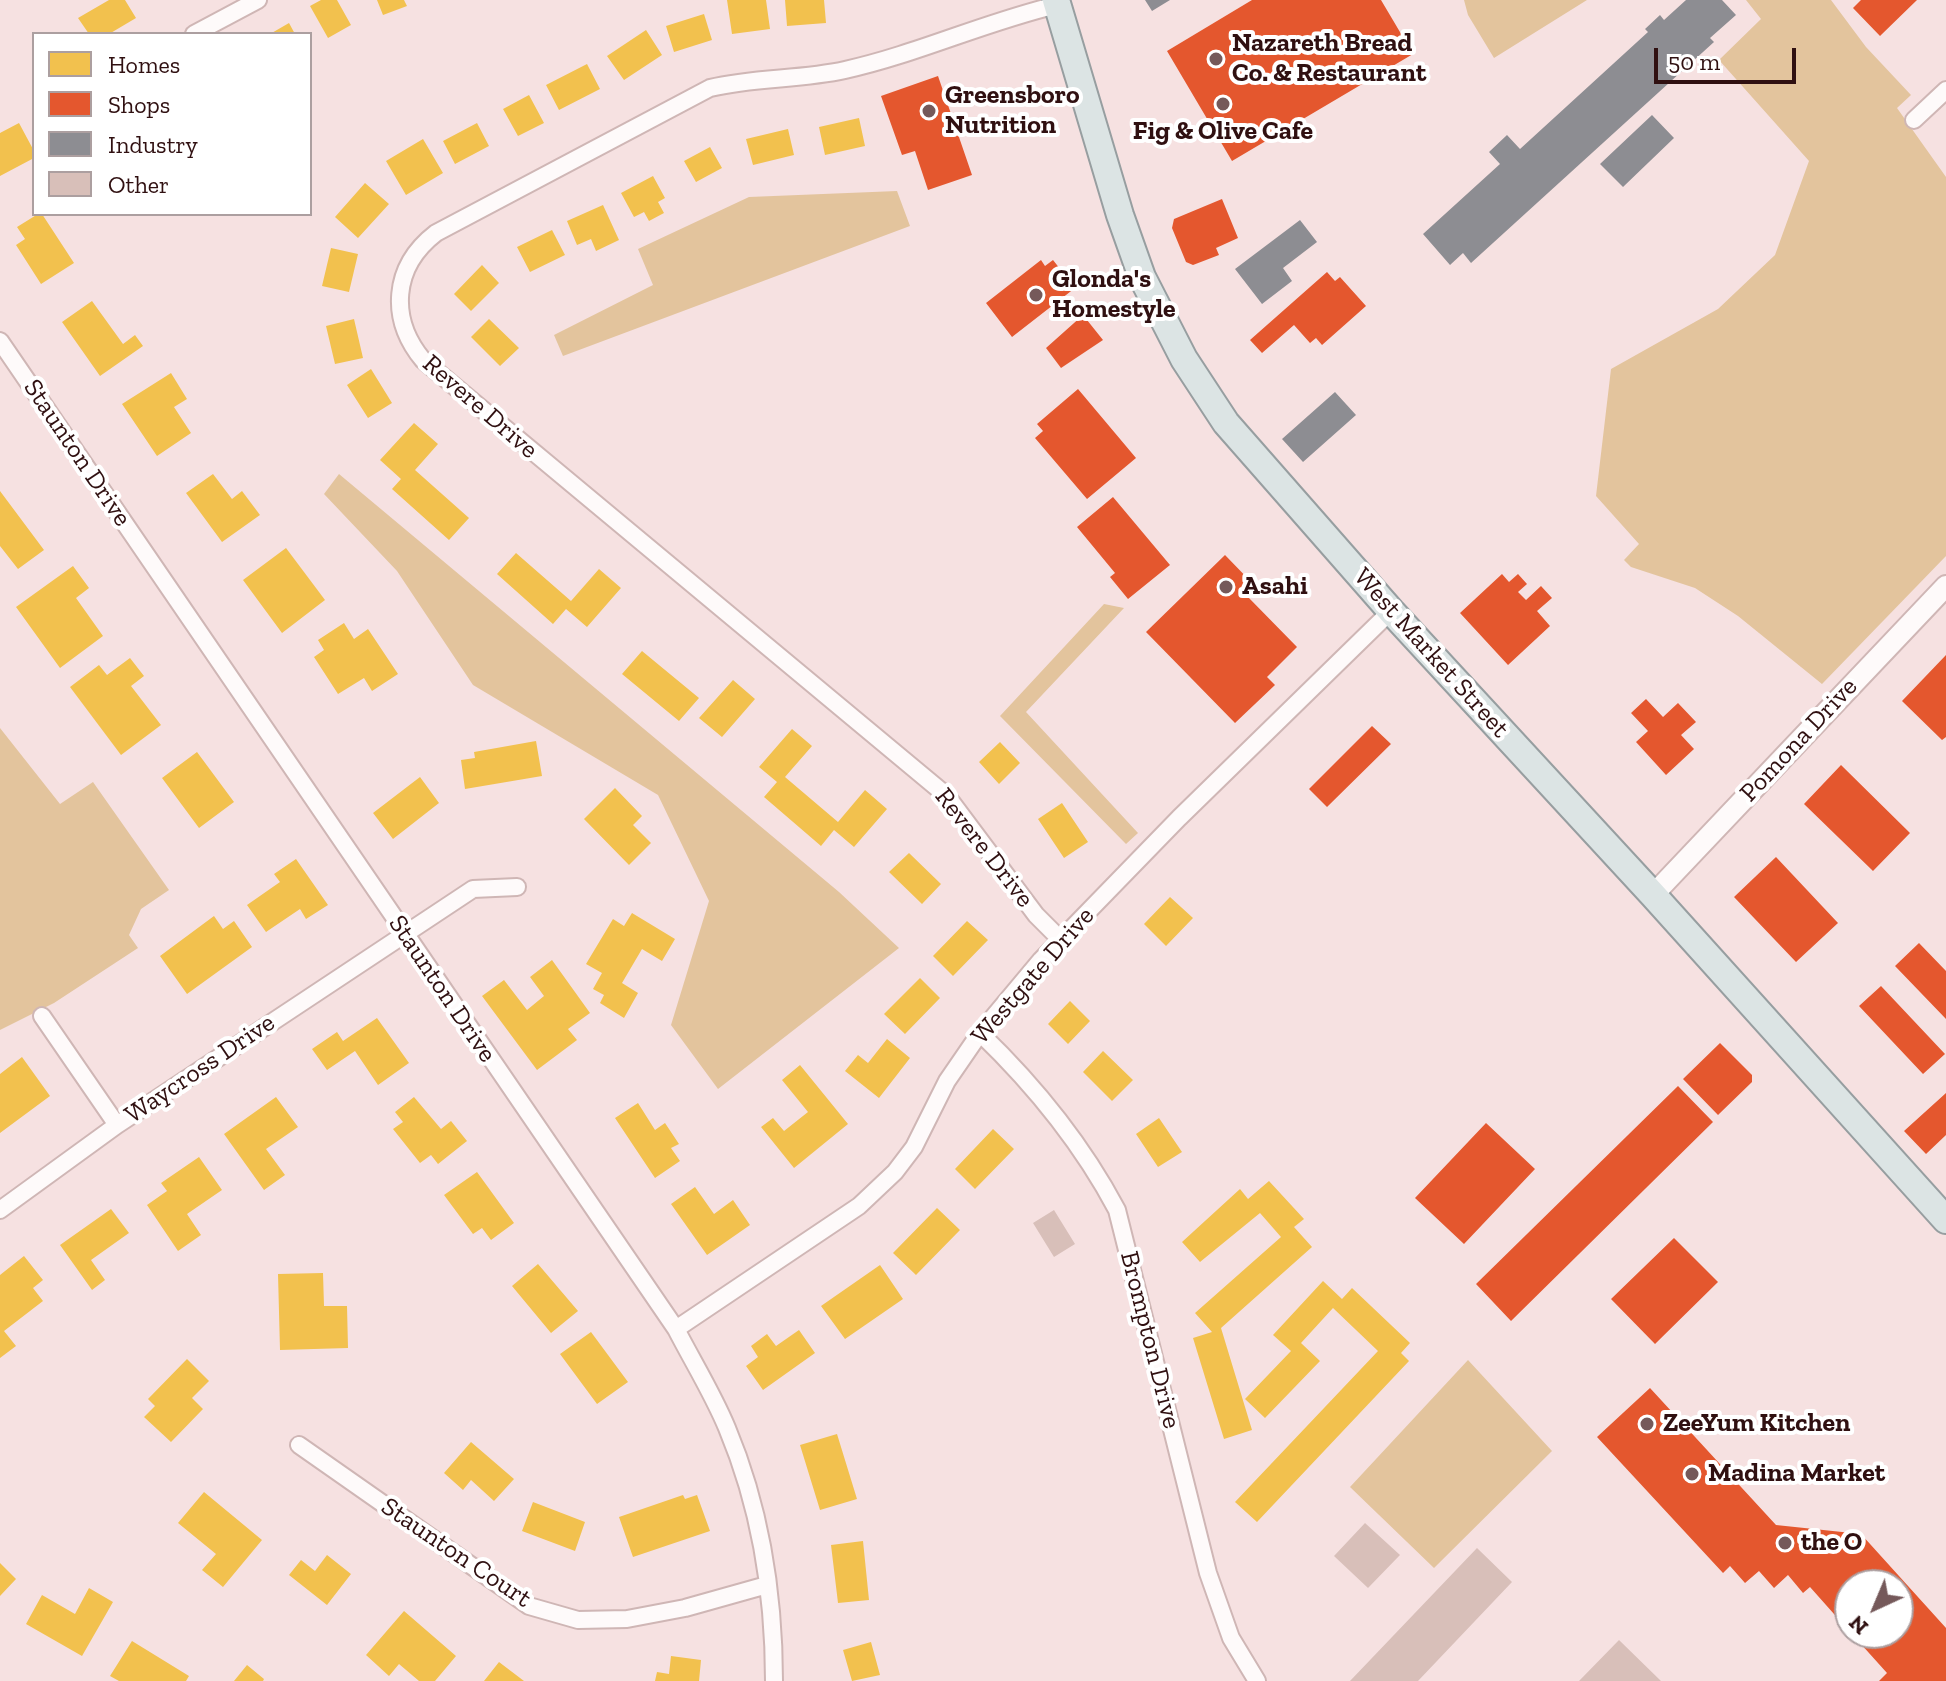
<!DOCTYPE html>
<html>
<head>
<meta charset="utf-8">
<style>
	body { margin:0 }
	#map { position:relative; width:1946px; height:1681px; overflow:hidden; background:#f6e1e1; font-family:"Zilla Slab",serif }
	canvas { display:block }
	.legend { position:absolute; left:32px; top:32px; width:280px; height:184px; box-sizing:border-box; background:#fff; border:2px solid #ac9fa0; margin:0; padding:10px 14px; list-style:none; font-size:24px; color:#301011 }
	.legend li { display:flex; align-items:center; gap:16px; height:40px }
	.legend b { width:40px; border:2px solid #ac9fa0 }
	.north { position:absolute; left:1834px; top:1569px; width:80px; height:80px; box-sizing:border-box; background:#fff; border:2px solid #ac9fa0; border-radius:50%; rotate:224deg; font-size:22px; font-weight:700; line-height:32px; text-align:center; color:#301011 }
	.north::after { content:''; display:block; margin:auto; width:28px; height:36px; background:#75595a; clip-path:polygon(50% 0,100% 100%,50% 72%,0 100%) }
	.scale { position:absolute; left:1654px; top:48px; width:142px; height:36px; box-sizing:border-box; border:4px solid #301011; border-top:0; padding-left:10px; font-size:24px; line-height:28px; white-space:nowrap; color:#301011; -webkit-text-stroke:6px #fff; paint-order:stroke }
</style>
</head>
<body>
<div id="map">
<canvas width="1946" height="1681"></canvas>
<ul class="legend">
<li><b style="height:22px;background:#f2c14e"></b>Homes</li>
<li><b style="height:22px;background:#e4572e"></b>Shops</li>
<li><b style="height:22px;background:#8d8d92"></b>Industry</li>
<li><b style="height:22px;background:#d8bfb9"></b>Other</li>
</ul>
<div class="north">N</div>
<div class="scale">50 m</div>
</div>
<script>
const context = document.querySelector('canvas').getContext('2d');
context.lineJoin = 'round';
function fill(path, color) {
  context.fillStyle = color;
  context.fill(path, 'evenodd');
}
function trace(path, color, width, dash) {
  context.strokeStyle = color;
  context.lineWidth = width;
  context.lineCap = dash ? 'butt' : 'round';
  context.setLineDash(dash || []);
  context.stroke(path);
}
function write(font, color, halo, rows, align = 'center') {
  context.font = font + ' "Zilla Slab",serif';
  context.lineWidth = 8;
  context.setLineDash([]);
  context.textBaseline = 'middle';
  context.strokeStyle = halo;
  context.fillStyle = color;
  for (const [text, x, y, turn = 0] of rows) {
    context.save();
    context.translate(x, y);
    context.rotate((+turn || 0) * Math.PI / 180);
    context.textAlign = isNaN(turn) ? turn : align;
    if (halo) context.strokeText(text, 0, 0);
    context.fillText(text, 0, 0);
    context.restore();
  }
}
fill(new Path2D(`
	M1464,0H1587L1494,58L1468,15Z
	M1746,0H1831L1866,47L1911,95L1897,108L1946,177V556L1822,684L1738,616L1695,588L1631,567L1624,560L1639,544L1596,496L1611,369L1718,309L1775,255L1809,161L1719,60L1761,19Z
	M897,191L910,226L563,356L554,335L653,285L638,249L749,197Z
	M339,474L839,892L899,948L718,1089L671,1025L709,901L658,795L473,685L397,571L324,494Z
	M1104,604L1124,608L1026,712L1138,833L1126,844L1000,716Z
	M0,728L60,804L93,782L169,890L141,909L129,935L138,948L54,1003L0,1030Z
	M1468,1360L1552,1451L1434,1568L1350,1487Z`), '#e3c49d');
fill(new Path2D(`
	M109,0H125L136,18L109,34H89L78,18Z
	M321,0H337L351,25L328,38L310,6Z
	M377,0H404L407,6L383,15Z
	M727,0H766L770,29L732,34Z
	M785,0H824L826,23L787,26Z
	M704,14L712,40L674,52L666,26Z
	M289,23L295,34H270Z
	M646,30L662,55L624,80L607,56Z
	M587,64L600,89L559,110L546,85Z
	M529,95L544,123L518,136L503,109Z
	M859,118L865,146L825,155L819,127Z
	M19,123L34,151V158L0,176V133Z
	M477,123L489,146L455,164L443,141Z
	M788,129L794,155L753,165L746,139Z
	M423,139L443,173L406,195L386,161Z
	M710,147L722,168L696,182L684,161Z
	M653,176L665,198L658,202L664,213L649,221L644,212L634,217L621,193Z
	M365,183L389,204L358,238L335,217Z
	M603,205L619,240L596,251L591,239L577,245L567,221Z
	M38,214H42L74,263L41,284L16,245L25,239L17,227Z
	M552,230L565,255L530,272L517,247Z
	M331,248L358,254L349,292L322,286Z
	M482,265L499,283L471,311L454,294Z
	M92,301L123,344L135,335L143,346L100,376L62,322Z
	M354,319L363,358L335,364L326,326Z
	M489,319L519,348L500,366L471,337Z
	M371,369L392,403L368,418L347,385Z
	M171,373L187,399L174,407L191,433L157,456L122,404Z
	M414,423L438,444L415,470L469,518L449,540L392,489L401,479L380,460Z
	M213,474L232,499L242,491L260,515L222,542L186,493Z
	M0,491L44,550L18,569L0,546Z
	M286,548L325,600L282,633L243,580Z
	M516,553L571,601L599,569L621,588L587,627L566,609L553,624L497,574Z
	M73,566L89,588L76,598L103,636L60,668L16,607Z
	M344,623L354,639L368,629L398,674L372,691L364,678L338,694L314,657L324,650L318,640Z
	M642,651L699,698L679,721L622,674Z
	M130,658L144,676L131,686L161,725L121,755L70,687L99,665L107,675Z
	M733,680L755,699L722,737L699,718Z
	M792,729L812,746L785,777L838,822L865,790L887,809L854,847L834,830L821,846L764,797L777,782L759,767Z
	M536,741L542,776L465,789L461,760L475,758L474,752Z
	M1000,742L1020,763L999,784L979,762Z
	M197,752L234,802L199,828L162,778Z
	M420,777L439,803L393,839L373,813Z
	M615,788L642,816L633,825L651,843L629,865L584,819Z
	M1062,803L1088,842L1064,858L1038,819Z
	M909,853L941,884L922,904L889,872Z
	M296,859L328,905L306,919L300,909L266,932L247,905L280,882L274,874Z
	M1170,897L1193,918L1166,946L1144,924Z
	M632,913L675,939L662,961L642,949L622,983L638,993L624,1018L600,1003L604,995L593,989L602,973L586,964L613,919L624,926Z
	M214,916L223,929L234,921L252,947L187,994L160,956Z
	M967,921L988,940L953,976L933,956Z
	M552,960L590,1013L568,1029L577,1040L537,1070L482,996L504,980L527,1010L544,996L530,977Z
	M920,978L940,998L905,1034L884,1014Z
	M1070,1001L1090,1021L1068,1044L1048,1024Z
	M377,1018L409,1063L378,1085L355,1051L327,1070L312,1049L337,1032L343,1041Z
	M887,1039L910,1058L879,1098L845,1071L858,1055L868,1063Z
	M1103,1051L1133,1080L1112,1101L1083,1072Z
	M22,1057L50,1096L0,1133V1074Z
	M800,1065L848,1124L794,1168L761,1127L773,1118L784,1131L808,1112L782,1080Z
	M276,1097L298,1127L266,1149L285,1175L264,1190L224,1134Z
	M414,1097L441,1129L451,1121L467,1141L438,1164L431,1155L420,1163L393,1129L403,1122L395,1112Z
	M638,1103L655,1130L665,1123L679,1144L671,1148L680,1161L655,1178L615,1118Z
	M1159,1118L1182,1152L1158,1167L1136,1134Z
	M993,1129L1014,1149L975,1189L955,1169Z
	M199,1157L222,1190L187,1214L201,1235L178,1251L147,1205L167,1191L161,1183Z
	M477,1172L514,1223L491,1240L482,1228L473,1234L444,1195Z
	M1269,1181L1304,1219L1294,1227L1312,1247L1221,1328L1252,1430L1224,1439L1193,1338L1212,1332L1195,1313L1281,1237L1260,1213L1200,1262L1182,1242L1240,1189L1248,1199Z
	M695,1187L714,1214L733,1200L750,1225L707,1255L671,1204Z
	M937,1208L960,1230L916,1275L893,1253Z
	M111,1209L129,1233L91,1260L105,1280L92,1290L60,1245Z
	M24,1256L43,1280L33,1288L43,1301L4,1331L16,1346L0,1358V1275Z
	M538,1264L578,1311L551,1333L512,1286Z
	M880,1265L903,1299L845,1339L821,1306Z
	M323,1273L324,1306H347L348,1348L280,1350L278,1274Z
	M1323,1281L1342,1299L1352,1288L1410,1343L1401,1353L1409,1361L1257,1522L1235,1502L1378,1351L1333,1308L1301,1343L1320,1361L1265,1418L1245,1399L1291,1351L1273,1335Z
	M799,1330L815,1353L763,1390L746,1366L758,1357L751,1346L767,1334L776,1346Z
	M591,1332L628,1382L597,1404L560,1354Z
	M187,1359L209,1381L192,1398L203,1409L171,1442L144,1417L155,1406L148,1399Z
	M837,1434L857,1499L820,1510L800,1445Z
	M471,1442L514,1479L494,1501L471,1480L463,1490L444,1473Z
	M204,1492L262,1540L223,1587L202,1570L216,1554L178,1523Z
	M683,1495L685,1499L697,1495L710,1531L633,1557L619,1517Z
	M533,1502L585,1522L575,1551L522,1531Z
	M863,1541L869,1600L838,1603L831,1545Z
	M327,1555L351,1574L327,1605L289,1575L301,1560L315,1571Z
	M0,1563L16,1579L0,1596Z
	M89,1588L113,1602L82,1656L26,1624L42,1595L75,1614Z
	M404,1611L456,1656L435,1681H419L399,1664L389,1676L366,1655Z
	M132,1641L189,1676L186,1681H119L110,1676Z
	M871,1642L880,1675L852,1681L843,1650Z
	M671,1656L701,1660L699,1681H655L657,1672L669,1674Z
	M499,1662L524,1681H484Z
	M247,1665L264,1679L263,1681H234Z`), '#f2c14e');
fill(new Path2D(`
	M1252,0H1381L1413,54L1232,161L1167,51Z
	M1861,0H1917L1880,36L1853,8Z
	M938,76L972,175L928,190L915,151L902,155L881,96Z
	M1222,199L1238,238L1216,248L1219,255L1193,265L1186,262L1172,228L1174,219Z
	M1041,260L1045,266L1053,260L1075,288L1012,337L986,303Z
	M1327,272L1335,281L1340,277L1366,306L1322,345L1316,338L1310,343L1294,325L1262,353L1250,340Z
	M1083,315L1103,340L1061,368L1046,348Z
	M1078,389L1136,458L1087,499L1035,438L1043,431L1037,424Z
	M1113,497L1170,565L1128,599L1110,577L1115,573L1077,527Z
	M1225,555L1257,588L1248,597L1297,647L1267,677L1275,685L1235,723L1146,632Z
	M1502,574L1509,582L1518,574L1527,584L1518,592L1526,600L1541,586L1552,598L1537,611L1550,626L1508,665L1460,613Z
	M1946,655V737L1942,740L1902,701Z
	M1646,699L1663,717L1678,703L1696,722L1681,735L1694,749L1666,775L1636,742L1648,731L1631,713Z
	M1372,726L1391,744L1327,807L1309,789Z
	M1841,765L1910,833L1873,871L1804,804Z
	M1776,857L1838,923L1796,962L1734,897Z
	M1919,943L1946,971V1019L1895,966Z
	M1881,986L1945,1054L1923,1074L1859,1006Z
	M1720,1043L1752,1075V1082L1718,1115L1683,1079Z
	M1678,1086L1713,1122L1511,1321L1476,1284Z
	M1946,1093V1135L1926,1154L1904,1131Z
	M1486,1123L1535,1169L1464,1244L1415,1198Z
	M1674,1238L1718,1282L1655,1344L1611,1299Z
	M1650,1388L1776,1525L1861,1534L1946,1628V1681H1879L1887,1673L1851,1633H1898V1585H1850V1632L1810,1587L1803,1593L1788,1575L1774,1588L1759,1571L1745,1583L1730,1566L1723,1573L1597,1437Z`), '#e4572e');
fill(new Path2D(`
	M1145,0H1170L1152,11Z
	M1686,0H1722L1736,15L1710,38L1714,42L1471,263L1463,253L1450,265L1423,234L1500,164L1489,152L1507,135L1520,149L1648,32L1645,29L1660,15L1664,20Z
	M1652,115L1674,138L1623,187L1600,164Z
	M1300,220L1317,242L1283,268L1292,281L1262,304L1235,269Z
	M1335,392L1356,415L1303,462L1282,439Z`), '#8d8d92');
fill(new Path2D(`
	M1054,1210L1075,1244L1054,1257L1033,1223Z
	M1365,1523L1400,1555L1368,1588L1334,1556Z
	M1477,1548L1512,1582L1418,1681H1350Z
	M1619,1640L1661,1681H1579Z`), '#d8bfb9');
const minor = new Path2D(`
	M1057,5C985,22 917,54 845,70C800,80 755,77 710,88L436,233C392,267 389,319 423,360L947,796L1036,915L1061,940
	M194,34L258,0
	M1914,120L1946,90
	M0,341L676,1329C693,1362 713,1394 727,1428C761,1509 774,1594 774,1681
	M42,1016L117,1125
	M980,1033C1034,1085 1082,1144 1117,1210L1208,1573L1231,1638L1257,1681
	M0,1210L117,1125L473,889L517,887
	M676,1329L859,1206L895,1172L914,1147L947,1081L980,1033L1041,960L1179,818L1391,611
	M299,1445L529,1606L578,1620L627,1619L685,1608L767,1585`);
const tertiary = new Path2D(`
	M1653,895L1946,586`);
const primary = new Path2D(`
	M1056,0L1120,215L1142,277L1184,359L1226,423L1391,611L1653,895L1946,1220`);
trace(minor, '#cfb6b5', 20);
trace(tertiary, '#cfb6b5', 24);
trace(primary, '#979ea0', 30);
trace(minor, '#fefafa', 16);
trace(tertiary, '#fefafa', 20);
trace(primary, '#dce4e4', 26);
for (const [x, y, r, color] of [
	[1216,59,8,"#75595a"],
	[1223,104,8,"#75595a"],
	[929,111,8,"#75595a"],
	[1036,295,8,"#75595a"],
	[1226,587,8,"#75595a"],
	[1647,1424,8,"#75595a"],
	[1692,1474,8,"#75595a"],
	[1785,1543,8,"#75595a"]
]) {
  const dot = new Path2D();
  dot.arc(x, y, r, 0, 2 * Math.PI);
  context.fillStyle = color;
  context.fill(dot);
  trace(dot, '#fff', 3);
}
write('bold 26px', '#301011', '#fff', [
	["Nazareth Bread",1232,44],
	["Co. & Restaurant",1232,74],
	["Greensboro",945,96],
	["Nutrition",945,126],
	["Fig & Olive Cafe",1223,132,"center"],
	["Glonda's",1052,280],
	["Homestyle",1052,310],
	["Asahi",1242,587],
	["ZeeYum Kitchen",1663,1424],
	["Madina Market",1708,1474],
	["the O",1801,1543]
], 'left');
write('26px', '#301011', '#fff', [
	["Revere Drive",480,407,41],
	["Staunton Drive",77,453,56],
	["West Market Street",1431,653,48],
	["Pomona Drive",1799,740,-47],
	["Revere Drive",984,848,52],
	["Westgate Drive",1033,976,-49],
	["Staunton Drive",442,989,56],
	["Waycross Drive",200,1069,-34],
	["Brompton Drive",1150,1340,76],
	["Staunton Court",456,1553,34]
]);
</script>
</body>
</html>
